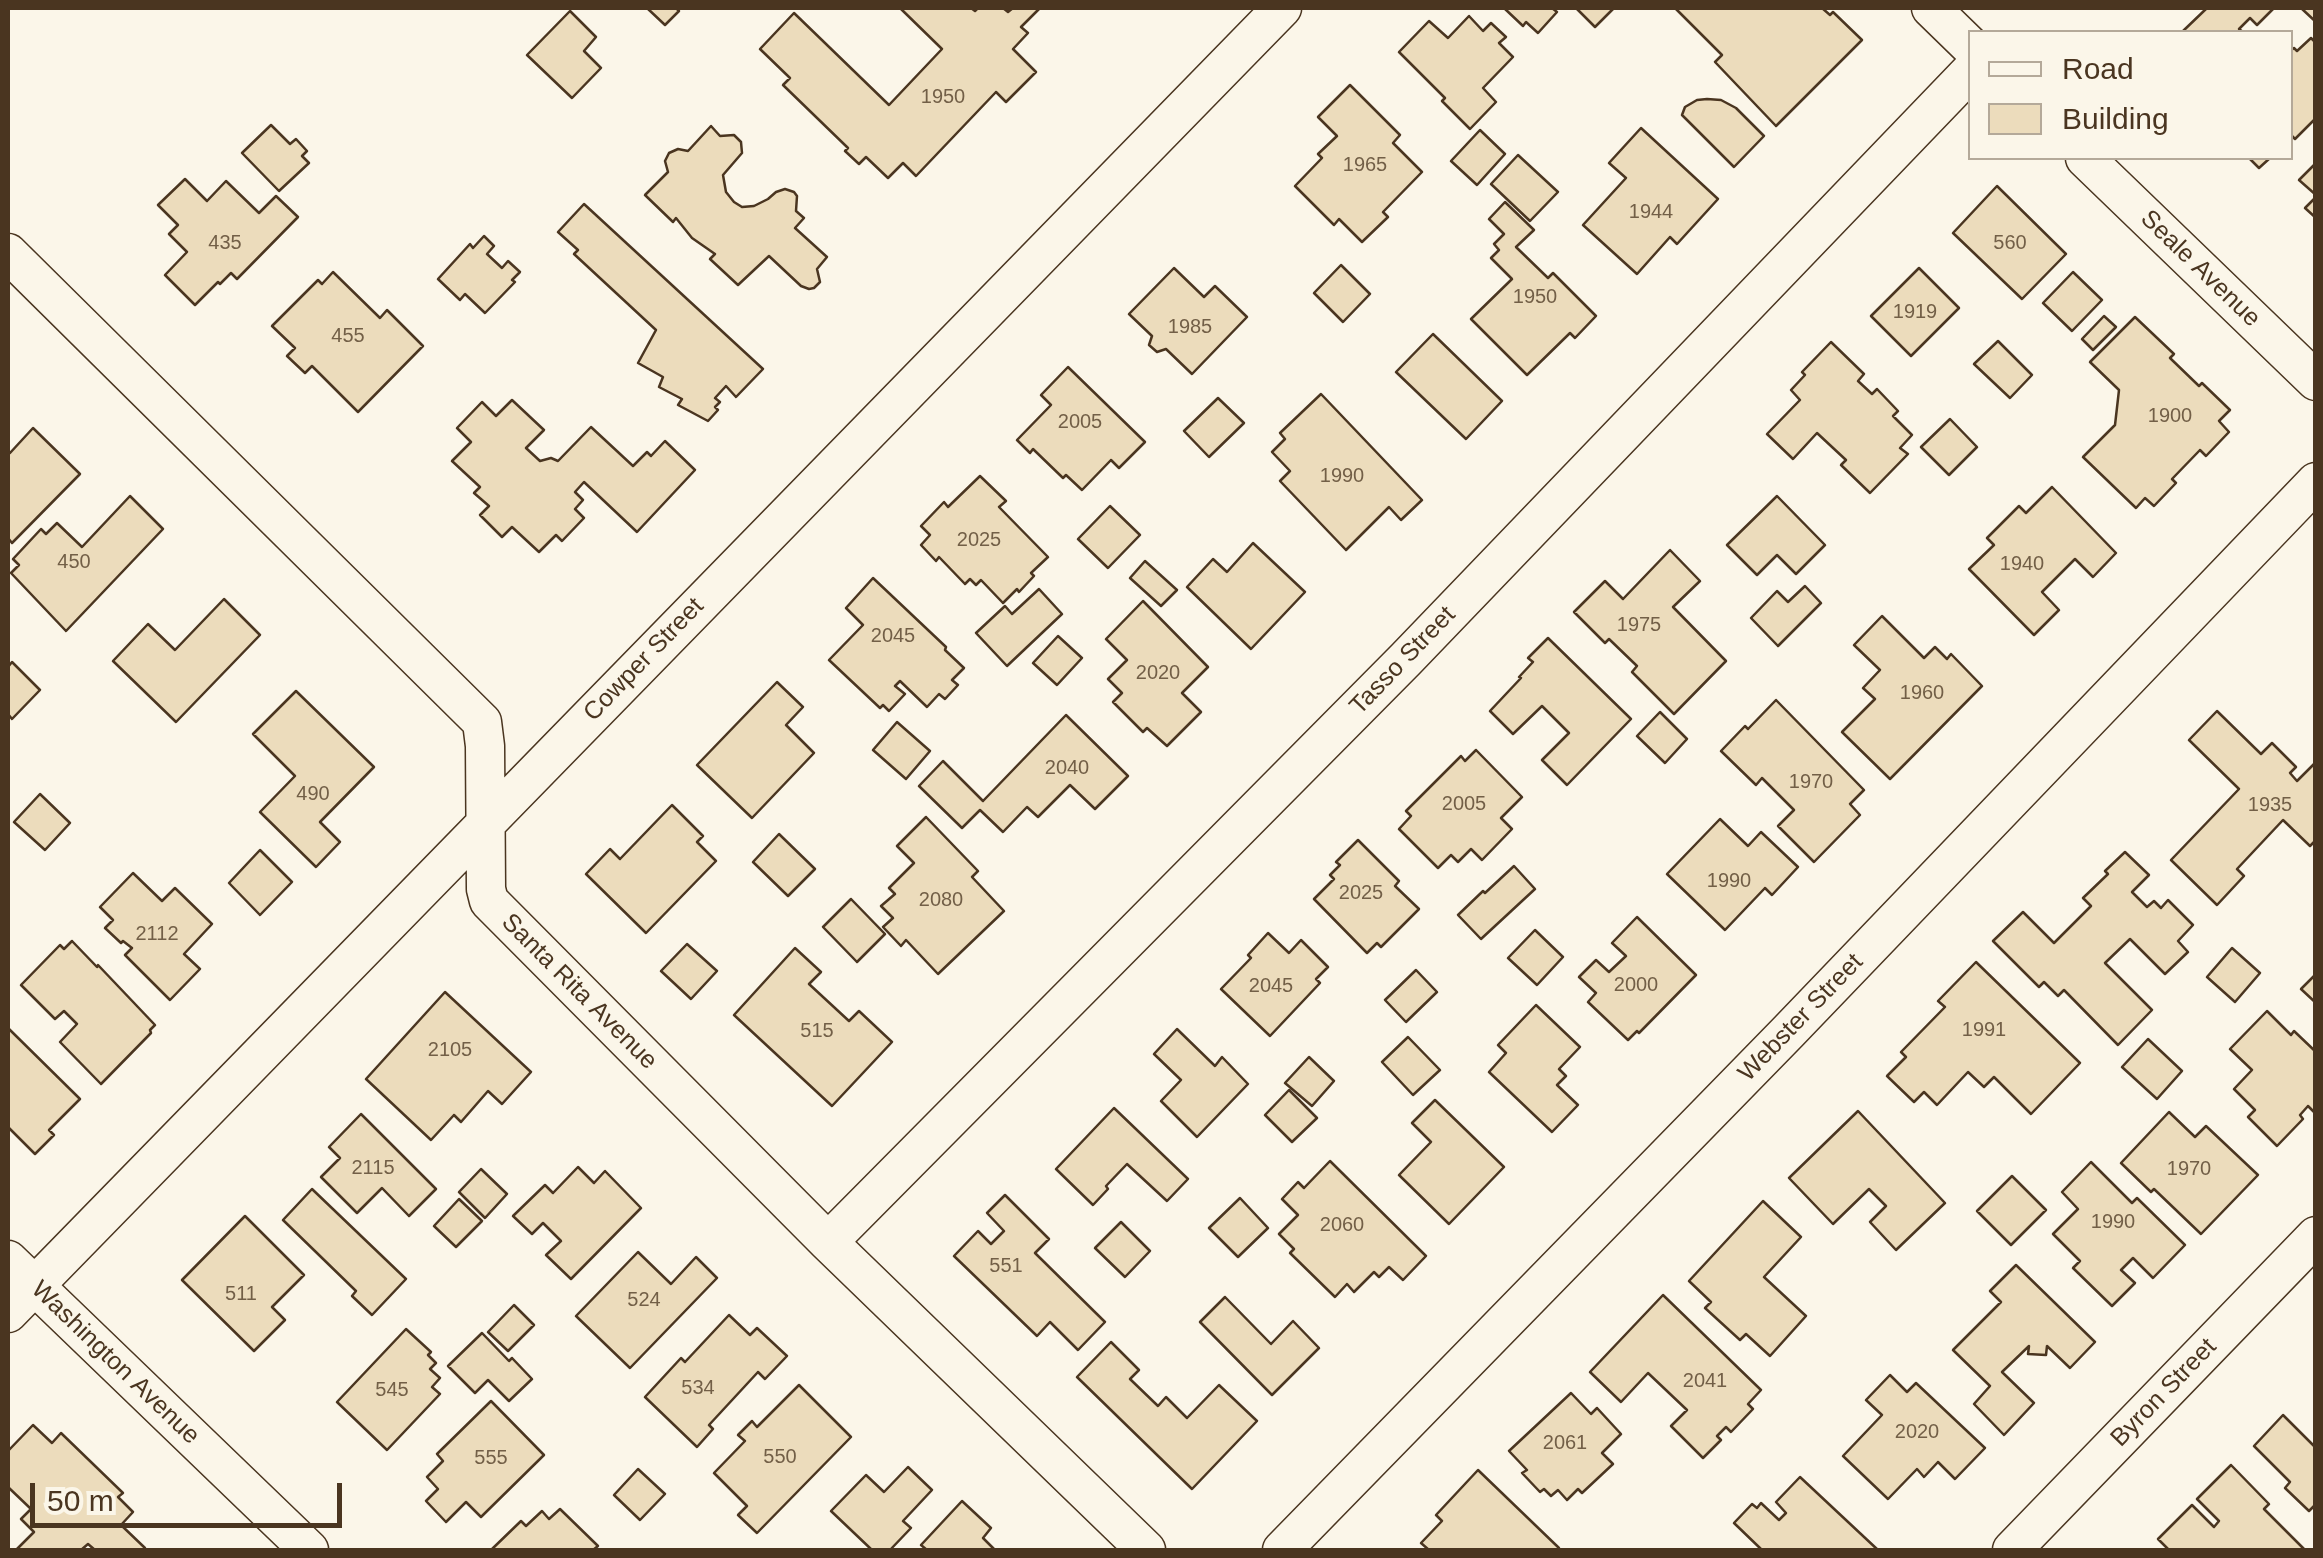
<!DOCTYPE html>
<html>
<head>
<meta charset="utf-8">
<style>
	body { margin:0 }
	#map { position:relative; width:2323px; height:1558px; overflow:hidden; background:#fbf6e9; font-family:Helvetica,sans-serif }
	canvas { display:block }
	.frame { position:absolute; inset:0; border:10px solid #4a3520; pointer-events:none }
	.legend { position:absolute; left:1968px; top:30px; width:325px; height:130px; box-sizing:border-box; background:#fbf6e9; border:2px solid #b4a999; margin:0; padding:12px 18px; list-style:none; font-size:30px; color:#4a3520 }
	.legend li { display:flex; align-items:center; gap:20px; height:50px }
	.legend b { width:50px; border:2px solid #b4a999 }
	.scale { position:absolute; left:30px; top:1483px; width:312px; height:45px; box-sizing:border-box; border:5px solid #4a3520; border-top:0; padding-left:12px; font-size:30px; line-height:35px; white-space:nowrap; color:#4a3520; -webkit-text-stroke:8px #fbf6e9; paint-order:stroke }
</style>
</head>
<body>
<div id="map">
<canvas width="2323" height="1558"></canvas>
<div class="frame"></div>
<ul class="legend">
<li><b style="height:12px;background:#fbf6e9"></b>Road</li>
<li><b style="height:28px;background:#ecdcbc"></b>Building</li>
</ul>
<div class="scale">50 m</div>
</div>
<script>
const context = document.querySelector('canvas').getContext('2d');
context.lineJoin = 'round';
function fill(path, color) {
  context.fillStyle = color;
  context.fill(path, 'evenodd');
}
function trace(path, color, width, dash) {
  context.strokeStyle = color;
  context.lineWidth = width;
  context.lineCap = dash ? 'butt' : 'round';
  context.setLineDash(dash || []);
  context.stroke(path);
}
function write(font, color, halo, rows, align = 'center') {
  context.font = font + ' Helvetica,sans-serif';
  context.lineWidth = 8;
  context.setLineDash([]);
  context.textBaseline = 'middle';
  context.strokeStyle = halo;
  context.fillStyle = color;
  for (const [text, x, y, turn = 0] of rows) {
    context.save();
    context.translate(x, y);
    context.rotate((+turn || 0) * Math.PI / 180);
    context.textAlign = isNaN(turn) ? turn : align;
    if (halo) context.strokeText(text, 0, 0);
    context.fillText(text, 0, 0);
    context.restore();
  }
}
const building = new Path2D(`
	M647,8H676L679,11L665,25Z
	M900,8H971L975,11L978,8H1003L1008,12L1013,8H1040L1021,27L1028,33L1013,49L1036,72L1006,102L996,92L916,176L903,163L888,178L866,157L859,164L845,151L848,148L783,85L790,78L760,49L794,13L889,105L942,49Z
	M1504,8H1552L1557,12L1538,33L1526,22L1523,26Z
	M1576,8H1614L1595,27Z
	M1675,8H1822L1830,15L1833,12L1862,40L1776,126L1715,62L1722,55Z
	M2207,8H2274L2257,25L2250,18L2239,29L2243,32H2182Z
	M2301,8H2316V22Z
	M570,11L596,37L584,51L601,68L572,98L527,55Z
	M1469,16L1483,31L1491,23L1506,37L1499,43L1513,57L1483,88L1496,102L1470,129L1442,101L1445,98L1399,52L1429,21L1448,38Z
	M2311,38L2316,43V118L2295,139L2292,136L2290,138V51L2294,48L2297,51Z
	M1350,85L1400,135L1393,143L1422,172L1383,212L1388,217L1362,242L1339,219L1334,225L1295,186L1322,158L1318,154L1337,136L1318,117Z
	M1707,99L1721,100L1736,108L1764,136L1734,167L1682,115L1685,107L1697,100Z
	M271,125L290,144L296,139L307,151L302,156L309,163L279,191L242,153Z
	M711,126L720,136L734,135L741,142L742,153L723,175L726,192L734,202L742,207L754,206L768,199L776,192L785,189L794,192L797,196L796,211L804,218L795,228L827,257L817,269L820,282L814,288L809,289L801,286L769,256L738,285L710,259L715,254L692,238L676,218L673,222L645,195L668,172L665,161L669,153L678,149L688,151Z
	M1641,128L1718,199L1677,244L1670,237L1637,274L1583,225L1626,178L1609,163Z
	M1480,130L1505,154L1477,185L1451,161Z
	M1518,155L1558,192L1530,221L1491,184Z
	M2249,158H2270L2259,168Z
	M2316,163V195L2299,180Z
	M185,179L207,201L226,181L259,213L276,196L298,217L237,279L231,273L220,284L218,282L195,305L165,275L187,252L169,234L178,225L158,205Z
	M1997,186L2066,254L2022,299L1953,233Z
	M2316,197V218L2305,208Z
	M1505,202L1534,230L1516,247L1548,278L1553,273L1596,316L1575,338L1570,333L1527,375L1471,319L1512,279L1491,258L1499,250L1494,244L1504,234L1489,219Z
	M584,204L763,369L736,397L726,386L715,398L720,402L715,407L718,410L708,421L678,405L682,399L659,387L663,377L638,363L656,330L574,254L578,250L558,232Z
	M484,236L494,246L487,254L502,268L508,261L520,272L512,280L515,282L485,313L465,294L460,300L438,279L470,244L473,248Z
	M1341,265L1370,294L1343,322L1314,293Z
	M1174,268L1204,297L1215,286L1247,317L1192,374L1166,349L1157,352L1149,345L1152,336L1129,314Z
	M1919,268L1959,308L1911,356L1871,316Z
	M333,272L380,318L387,310L423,346L358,412L312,366L305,373L287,356L295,348L272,326L318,280L322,284Z
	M2073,272L2102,300L2072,331L2043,303Z
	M2104,316L2116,327L2093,350L2082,339Z
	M2135,317L2174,354L2170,358L2199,386L2202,383L2230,410L2219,421L2229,432L2206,456L2200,450L2172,479L2176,483L2154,506L2145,498L2136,508L2083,457L2115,425L2119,390L2090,362Z
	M1433,334L1502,401L1466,439L1396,372Z
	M1998,341L2032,375L2010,398L1974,364Z
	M1831,342L1864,374L1858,381L1872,394L1877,389L1898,411L1893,416L1912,435L1900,448L1908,454L1870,493L1841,465L1846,460L1817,433L1793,459L1767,434L1800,400L1791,390L1805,375L1802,372Z
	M1068,367L1145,442L1119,468L1111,460L1082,490L1066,475L1063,478L1033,449L1030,453L1017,440L1051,405L1041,395Z
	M1321,394L1422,500L1401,520L1389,507L1346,550L1280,481L1290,471L1272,452L1285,439L1280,433Z
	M1218,398L1244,423L1209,457L1184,431Z
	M512,400L544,430L526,448L540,461L551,458L558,461L591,427L633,466L647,452L651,456L665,441L695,470L637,532L584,482L575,492L583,500L575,509L584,518L562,541L556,535L539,552L512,527L502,537L480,515L489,506L474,493L480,487L452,461L471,442L457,428L482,402L496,416Z
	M1950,419L1977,447L1949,475L1921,447Z
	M33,428L80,474L12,543L8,538V450L10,453Z
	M980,476L1006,501L999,507L1048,557L1031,573L1034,576L1019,592L1017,589L1003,603L981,580L976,585L970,579L965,584L939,557L936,561L921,545L930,535L921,526L944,502L948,507Z
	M2052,487L2116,553L2093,577L2075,559L2042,592L2059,610L2034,635L1969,569L1994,545L1987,538L2019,506L2026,513Z
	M130,496L163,529L66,631L11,573L19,565L13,559L41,529L46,534L57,523L82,547Z
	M1777,496L1825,545L1796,574L1777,555L1757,575L1727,545Z
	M1110,506L1140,535L1108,568L1078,539Z
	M1253,543L1305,592L1251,649L1187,587L1213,559L1227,572Z
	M1670,550L1700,581L1673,607L1726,661L1674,714L1632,672L1637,666L1609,639L1605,643L1574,612L1605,581L1623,599Z
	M1145,561L1177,590L1161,606L1130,578Z
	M873,578L946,647L945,650L964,668L952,680L958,685L945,699L939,694L927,707L900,681L895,686L905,694L889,711L883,705L880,708L829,660L863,625L846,608Z
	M1805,586L1821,603L1778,646L1751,618L1777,591L1788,602Z
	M1039,589L1062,614L1007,666L976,633L1005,606L1012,614Z
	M224,599L260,635L176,722L113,661L148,624L175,650Z
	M1143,601L1208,667L1182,693L1201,712L1167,746L1147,728L1143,732L1113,702L1122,693L1108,679L1127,660L1106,639Z
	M1882,616L1924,658L1935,647L1947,659L1951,654L1982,686L1890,779L1842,732L1875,699L1863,688L1880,670L1854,645Z
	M1058,636L1082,658L1057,685L1033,663Z
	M1548,638L1631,719L1567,785L1542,760L1569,733L1542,706L1513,734L1490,711L1521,678L1519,677L1533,662L1528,658Z
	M12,662L40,690L12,719L8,714V667Z
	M777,682L803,707L786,725L814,753L752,818L697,765Z
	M296,691L374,767L320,822L340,842L316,867L260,812L295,776L253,734Z
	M1776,700L1864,790L1850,804L1860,815L1814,862L1778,826L1794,810L1762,778L1756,785L1721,751L1745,726L1748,729Z
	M2217,711L2261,754L2272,743L2296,767L2290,773L2297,781L2316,762V840L2310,846L2283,820L2237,869L2244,876L2217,905L2171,860L2239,789L2189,740Z
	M1660,712L1687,739L1665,763L1637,736Z
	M1066,715L1128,776L1095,809L1070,785L1038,817L1027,807L1003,832L980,810L962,828L919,786L943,761L983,801Z
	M897,722L930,751L906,779L873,750Z
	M1476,750L1522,797L1501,818L1512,829L1482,860L1471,849L1458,862L1451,855L1438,868L1399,829L1411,816L1406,811L1461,756L1465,761Z
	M40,794L70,823L45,850L14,822Z
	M672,805L703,836L697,842L716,861L646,933L586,874L610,849L620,859Z
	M926,817L978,871L972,877L1004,911L938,974L906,940L901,946L883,927L893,918L881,906L895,894L889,888L914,863L897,846Z
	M1720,819L1748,846L1761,832L1798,867L1772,895L1765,888L1725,930L1667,874Z
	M779,834L815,869L788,896L753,862Z
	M1358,840L1399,881L1395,886L1419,909L1381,947L1377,943L1367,953L1314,899L1334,879L1330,875L1340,865L1336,862Z
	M260,850L292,882L260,915L229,883Z
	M2125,852L2149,875L2132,892L2147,907L2154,901L2161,908L2168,900L2193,925L2178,941L2188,952L2165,974L2130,939L2105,963L2152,1010L2118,1045L2064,990L2058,996L2044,982L2039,987L1993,941L2023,912L2054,943L2091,906L2083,898L2108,874L2105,871Z
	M1514,866L1535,889L1481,939L1458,915L1483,891L1485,893Z
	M133,873L162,901L175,888L212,924L184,954L200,969L170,1000L125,955L132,948L123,941L121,943L105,928L113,920L100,907Z
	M851,899L885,934L857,962L823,927Z
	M1637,917L1696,975L1639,1033L1637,1031L1628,1040L1588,1002L1596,993L1579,977L1596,960L1609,972L1626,956L1612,943Z
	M1535,930L1563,957L1537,985L1508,958Z
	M1268,933L1289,953L1301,940L1328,967L1316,979L1320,983L1270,1036L1221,989L1251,958L1248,955Z
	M72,941L97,967L98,965L155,1025L150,1030L151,1033L101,1084L60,1042L77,1024L64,1011L55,1019L21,985L60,945L64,949Z
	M687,944L717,971L691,999L661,971Z
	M795,948L821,972L809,984L849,1021L859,1011L892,1042L832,1106L734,1015Z
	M2232,948L2260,973L2235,1002L2207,977Z
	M1976,962L2080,1063L2031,1114L1994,1077L1984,1087L1968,1072L1937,1105L1924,1092L1914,1102L1887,1076L1906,1057L1901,1052L1945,1007L1938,1001Z
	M1416,970L1437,992L1406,1022L1385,1000Z
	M2316,974V1003L2301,989Z
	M445,992L531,1072L502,1104L488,1091L461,1122L454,1115L431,1140L366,1079Z
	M1536,1005L1580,1047L1559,1069L1566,1076L1557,1085L1578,1105L1552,1132L1489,1072L1506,1053L1498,1045Z
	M2267,1011L2291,1035L2294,1031L2316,1052V1114L2308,1106L2300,1115L2303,1119L2277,1146L2248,1117L2255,1110L2234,1089L2252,1070L2230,1049Z
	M8,1028L80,1099L49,1130L54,1135L35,1154L8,1127Z
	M1177,1029L1215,1066L1222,1057L1248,1084L1197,1137L1161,1101L1181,1080L1154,1054Z
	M1408,1037L1440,1070L1413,1095L1382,1062Z
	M2148,1039L2182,1071L2157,1099L2122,1067Z
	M1309,1057L1334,1081L1312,1106L1285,1083Z
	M1289,1090L1317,1118L1292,1142L1265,1115Z
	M1435,1100L1504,1167L1449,1224L1399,1175L1431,1142L1412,1123Z
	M1114,1108L1188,1179L1167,1201L1127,1164L1106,1186L1108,1189L1093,1205L1056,1169Z
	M1858,1111L1945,1203L1896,1250L1870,1222L1886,1206L1869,1189L1833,1224L1789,1178Z
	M2169,1112L2195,1137L2206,1126L2258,1175L2201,1234L2154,1189L2151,1192L2121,1163Z
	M361,1114L436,1189L409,1216L382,1188L357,1213L321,1177L340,1158L329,1147Z
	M1330,1161L1426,1256L1403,1280L1389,1267L1379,1277L1374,1272L1354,1292L1347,1284L1335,1297L1290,1253L1294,1249L1279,1234L1298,1215L1282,1199L1298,1182L1304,1188Z
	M2091,1162L2132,1203L2137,1198L2185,1245L2153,1278L2133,1258L2121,1270L2135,1283L2112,1306L2073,1268L2080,1261L2053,1234L2078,1209L2062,1192Z
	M578,1167L594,1183L605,1171L641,1208L571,1279L546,1255L561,1241L543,1223L532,1234L513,1216L545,1185L553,1193Z
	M481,1169L507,1194L485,1218L459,1192Z
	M2012,1176L2046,1210L2011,1245L1977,1211Z
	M312,1189L406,1279L372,1315L352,1296L356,1291L283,1220Z
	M1005,1195L1049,1239L1035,1253L1105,1322L1078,1350L1050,1322L1037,1336L954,1256L978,1231L991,1244L1004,1231L987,1213Z
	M1240,1198L1268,1228L1238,1257L1209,1228Z
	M459,1199L482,1221L456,1247L434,1226Z
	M1763,1201L1801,1237L1764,1277L1806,1316L1770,1356L1746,1334L1740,1340L1705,1308L1711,1302L1689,1281Z
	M245,1216L304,1275L272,1307L285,1320L254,1351L182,1280Z
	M1121,1222L1150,1251L1125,1277L1095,1248Z
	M638,1252L671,1284L696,1257L717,1278L630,1368L576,1316Z
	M2016,1265L2095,1342L2070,1368L2047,1346L2046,1355L2028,1354L2029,1346L2002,1372L2034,1403L2004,1435L1974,1404L1990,1386L1953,1350L2001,1302L1990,1291Z
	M1663,1295L1761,1390L1748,1404L1753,1409L1731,1432L1726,1427L1717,1436L1721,1440L1703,1458L1671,1426L1687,1410L1648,1373L1621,1402L1590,1372Z
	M1225,1297L1271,1344L1293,1321L1319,1348L1272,1395L1200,1322Z
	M514,1305L534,1325L508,1351L488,1332Z
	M729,1315L750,1335L757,1328L787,1356L765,1379L758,1372L709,1425L713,1429L697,1447L645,1397L681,1358L685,1362Z
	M406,1329L431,1352L428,1355L436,1363L430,1369L440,1378L432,1387L440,1394L387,1450L337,1402Z
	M482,1333L509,1361L512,1358L532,1379L509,1401L488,1380L475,1393L448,1366Z
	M1111,1342L1139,1370L1130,1379L1158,1406L1166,1397L1187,1418L1219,1385L1257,1421L1192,1489L1077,1377Z
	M1890,1375L1907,1392L1916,1383L1985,1448L1955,1479L1938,1462L1924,1477L1917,1469L1888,1499L1843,1456L1882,1415L1866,1400Z
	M799,1385L851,1437L757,1533L738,1515L747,1506L714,1473L745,1441L738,1435L752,1421L757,1427Z
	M1571,1393L1591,1414L1597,1408L1621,1434L1602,1453L1613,1464L1582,1493L1578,1489L1567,1500L1558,1490L1551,1496L1544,1489L1540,1492L1522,1473L1527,1470L1509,1451Z
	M491,1401L544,1455L481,1517L466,1502L446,1522L426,1501L438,1489L427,1477L443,1461L437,1454Z
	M2283,1415L2314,1446L2316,1444V1507L2314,1506L2309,1511L2285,1488L2290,1482L2254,1446Z
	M33,1425L52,1443L61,1433L123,1493L118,1497L133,1512L121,1525L145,1548L143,1550H95L88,1544L81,1550H16L34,1532L21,1519L31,1509L8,1487V1451Z
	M2231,1465L2269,1504L2264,1509L2305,1550H2169L2158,1539L2192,1505L2214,1527L2219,1521L2197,1499Z
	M908,1467L932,1490L903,1521L911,1528L890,1550H872L831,1511L866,1475L884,1492Z
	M638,1469L665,1494L640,1520L614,1495Z
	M1478,1470L1559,1548L1557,1550H1429L1421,1543L1442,1521L1436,1515Z
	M1800,1477L1878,1550H1762L1734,1523L1752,1504L1757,1508L1761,1503L1779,1520L1786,1513L1776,1502Z
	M962,1501L991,1528L983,1538L995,1550H927L921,1545Z
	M560,1509L598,1546L593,1550H491L521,1521L526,1526L542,1511L549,1519Z`);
fill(building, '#ecdcbc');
trace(building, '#4a3520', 2.5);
const minor = new Path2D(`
	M1931,8L1970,46
	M2085,158L2316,381
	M8,253L482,722L485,746L486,889L489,901L828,1242L1146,1550
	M828,1242L1406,659L1970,72
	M8,1260L309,1550
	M8,1313L1282,8
	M1282,1550L1788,1032L2316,482
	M2012,1550L2316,1236`);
trace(minor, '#4a3520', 41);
trace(minor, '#fbf6e9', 38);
write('20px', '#725f47', null, [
	["1950",943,97],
	["1965",1365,165],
	["1944",1651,212],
	["435",225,243],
	["560",2010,243],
	["1950",1535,297],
	["1919",1915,312],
	["1985",1190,327],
	["455",348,336],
	["1900",2170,416],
	["2005",1080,422],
	["1990",1342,476],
	["2025",979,540],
	["450",74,562],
	["1940",2022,564],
	["1975",1639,625],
	["2045",893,636],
	["2020",1158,673],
	["1960",1922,693],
	["2040",1067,768],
	["1970",1811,782],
	["490",313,794],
	["2005",1464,804],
	["1935",2270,805],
	["1990",1729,881],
	["2025",1361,893],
	["2080",941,900],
	["2112",157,934],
	["2000",1636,985],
	["2045",1271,986],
	["1991",1984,1030],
	["515",817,1031],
	["2105",450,1050],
	["2115",373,1168],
	["1970",2189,1169],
	["1990",2113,1222],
	["2060",1342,1225],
	["551",1006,1266],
	["511",241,1294],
	["524",644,1300],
	["2041",1705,1381],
	["534",698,1388],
	["545",392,1390],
	["2020",1917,1432],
	["2061",1565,1443],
	["550",780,1457],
	["555",491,1458]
]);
write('25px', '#4a3520', '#fbf6e9', [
	["Seale Avenue",2200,269,44],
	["Cowper Street",644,660,-46],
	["Tasso Street",1403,661,-46],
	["Santa Rita Avenue",579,992,45],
	["Webster Street",1801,1018,-46],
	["Washington Avenue",115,1363,44],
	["Byron Street",2164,1393,-46]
]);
</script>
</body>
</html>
